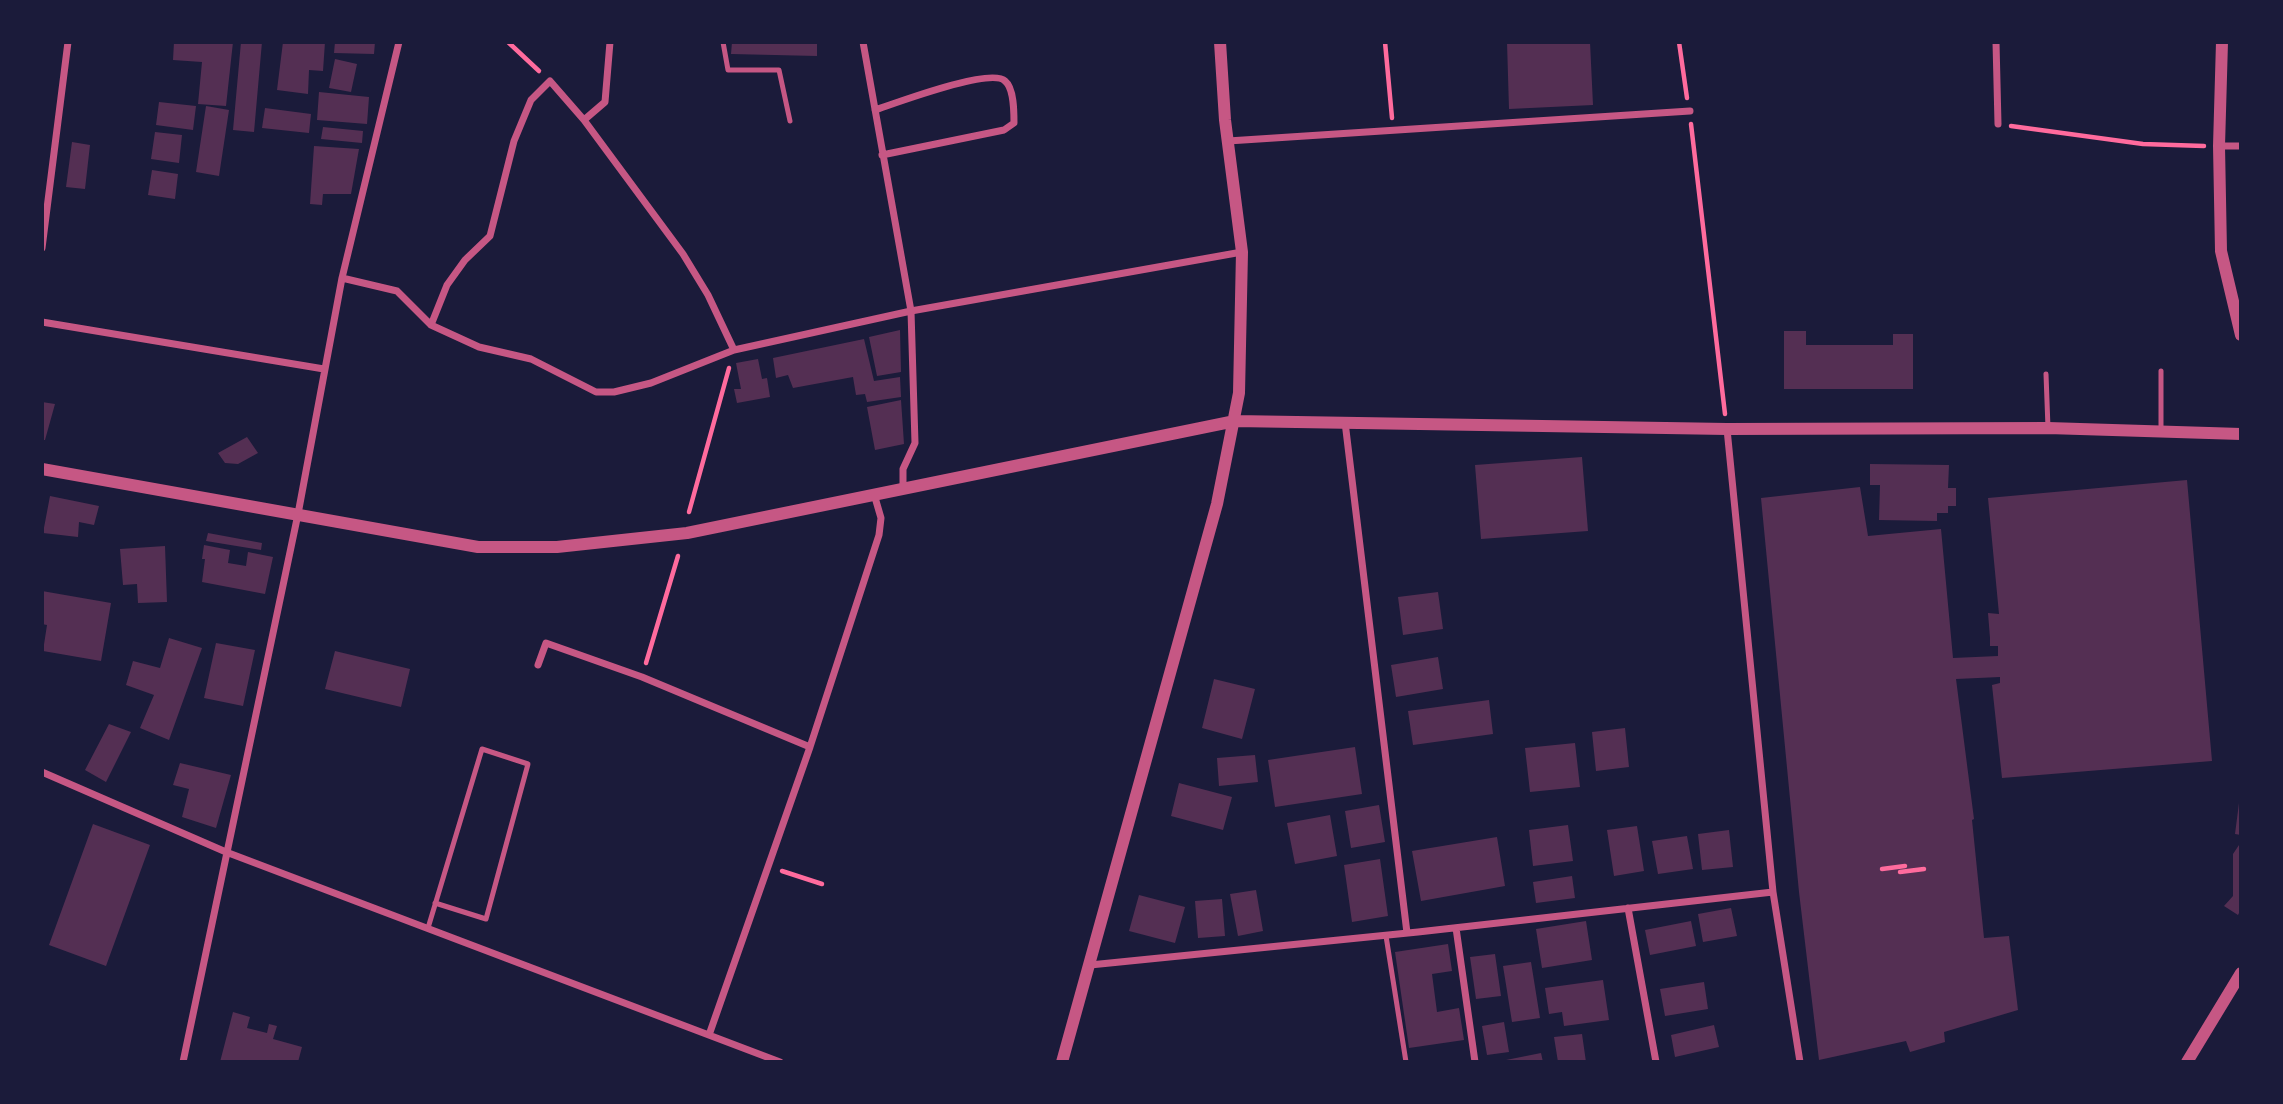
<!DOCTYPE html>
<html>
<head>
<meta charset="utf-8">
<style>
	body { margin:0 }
	#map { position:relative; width:2283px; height:1104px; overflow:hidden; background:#1b1b3a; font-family:Figtree,sans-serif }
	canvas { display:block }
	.frame { position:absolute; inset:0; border:44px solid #1b1b3a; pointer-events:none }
</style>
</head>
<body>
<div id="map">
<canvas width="2283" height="1104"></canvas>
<div class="frame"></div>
</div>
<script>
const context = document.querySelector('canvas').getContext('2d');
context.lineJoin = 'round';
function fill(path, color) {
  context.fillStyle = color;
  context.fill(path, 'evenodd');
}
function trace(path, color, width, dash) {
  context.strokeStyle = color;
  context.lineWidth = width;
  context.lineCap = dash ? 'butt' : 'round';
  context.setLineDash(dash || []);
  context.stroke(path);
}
fill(new Path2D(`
	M174,42H233L226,106L198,104L202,62L173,60Z
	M241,42H262L254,132L233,130Z
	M283,42H325L323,71L309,70L308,94L277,90Z
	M335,42H375L374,54L334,53Z
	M732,42H817V56L731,54Z
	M1507,42H1590L1593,105L1509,109Z
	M335,59L357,64L351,92L329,88Z
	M319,92L369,97L367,124L317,120Z
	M159,102L196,106L193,130L156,125Z
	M206,106L229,110L219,176L196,172Z
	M265,108L311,114L309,133L262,128Z
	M323,127L363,131L362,143L321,139Z
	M155,132L182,135L179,163L151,159Z
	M72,142L90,145L85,189L66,187Z
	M314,146L359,149L351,194H323L322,205L310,204Z
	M152,170L178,174L175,199L148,195Z
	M900,330L901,372L877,376L869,337Z
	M1784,331H1806V345H1893V334H1913V389H1784Z
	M864,339L874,381L900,377L901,397L867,402L865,394L856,395L853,377L793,388L788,375L776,378L773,358Z
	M758,359L762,379L767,378L770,397L737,403L734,389H741L736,363Z
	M901,400L904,444L875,450L867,407Z
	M42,402L55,404L45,440H42Z
	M247,437L258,453L238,464L225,463L218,453Z
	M1582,457L1588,531L1481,539L1475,465Z
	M1870,464L1949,465L1948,488H1956V506H1948V513H1937V521L1879,520L1880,485H1870Z
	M2187,480L2212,761L2002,778L1992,685L2000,683V677L1956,679L1974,819L1972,820L1984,938L2009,936L2018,1010L1944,1032L1945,1042L1910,1052L1906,1041L1819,1060L1799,892L1761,498L1860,487L1868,536L1941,529L1953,658L1998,656V646H1990V638L1988,613L1999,614L1988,498Z
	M50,496L99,506L94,525L79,522L78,537L43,533Z
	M208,533L262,543L261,550L206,541Z
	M204,545L230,550L228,563L246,566L248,552L273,557L265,594L202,582L205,559H202Z
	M165,546L167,602L138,603L137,584L123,585L120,549Z
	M42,591L111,603L101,661L43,651L47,625L42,624Z
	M1438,592L1443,629L1403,635L1398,597Z
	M169,638L202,648L169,740L140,728L154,695L126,685L133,661L160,668Z
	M216,643L255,650L243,706L204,698Z
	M335,651L410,669L401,707L325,689Z
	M1438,657L1443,689L1396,697L1391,665Z
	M1214,679L1255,689L1242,739L1202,728Z
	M1489,700L1493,734L1413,745L1408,711Z
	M109,724L131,732L106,782L85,770Z
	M1625,728L1629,767L1596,771L1592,732Z
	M1575,743L1580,787L1530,792L1525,748Z
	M1355,747L1362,794L1275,807L1268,760Z
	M1255,755L1258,782L1219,786L1217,758Z
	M180,763L231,775L216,828L182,817L189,789L173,785Z
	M1179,783L1232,797L1223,830L1171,816Z
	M2239,803L2241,804V835L2235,834Z
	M1379,805L1385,842L1351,848L1345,811Z
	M1330,815L1337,856L1295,864L1287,823Z
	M93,824L150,845L106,966L49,945Z
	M1568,825L1573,861L1533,866L1529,830Z
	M1637,826L1644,871L1614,876L1607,830Z
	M1729,830L1733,867L1702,870L1698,834Z
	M1687,836L1693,869L1658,874L1652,841Z
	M1497,837L1505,886L1421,901L1412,851Z
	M2241,842V909L2238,915L2224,906L2233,896V854Z
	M1380,859L1388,916L1352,922L1344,865Z
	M1572,876L1575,898L1536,903L1533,882Z
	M1256,890L1263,931L1238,936L1230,894Z
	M1139,895L1185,907L1175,943L1129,931Z
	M1222,899L1225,936L1198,938L1195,901Z
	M1731,908L1737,936L1703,942L1698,914Z
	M1586,921L1592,960L1542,968L1536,929Z
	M1691,921L1696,946L1650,955L1645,930Z
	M1448,944L1452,971L1432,974L1437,1012L1459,1008L1464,1040L1409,1048L1395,952Z
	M1495,954L1501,996L1476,999L1470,957Z
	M1531,962L1540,1018L1512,1022L1503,966Z
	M1603,980L1609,1020L1564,1026L1562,1012L1549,1014L1545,988Z
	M1704,982L1708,1009L1665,1016L1660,989Z
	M233,1012L250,1017L247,1028L267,1033L269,1024L277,1026L273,1039L302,1047L298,1062H220Z
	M1504,1022L1509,1052L1487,1055L1482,1026Z
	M1714,1025L1719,1047L1675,1057L1671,1035Z
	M1582,1034L1586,1062H1558L1554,1037Z
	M1541,1053L1543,1062H1501V1061Z`), '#542f53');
trace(new Path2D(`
	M508,42L539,71
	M1385,42L1392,118
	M1679,42L1687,98
	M1691,124L1725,414
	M2011,126L2143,144L2204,146
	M689,512L729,368
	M646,663L678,556
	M1882,869L1905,866
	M782,871L822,884
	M1900,872L1924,869`), '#ff6b9d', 4.5);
trace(new Path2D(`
	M723,42L728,70H779L790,121
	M2161,371V431
	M2046,374L2048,428
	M428,928L482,749L528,764L486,919L435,903
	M1386,936L1406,1062`), '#c65784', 5);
trace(new Path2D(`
	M610,42L605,102L584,120L683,254L708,295L734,350
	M863,42L911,311L915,443L903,469V488
	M1996,42L1998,124
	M875,110C896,103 991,67 1005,81C1014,88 1014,112 1014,123L1004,130L882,155
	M1228,141L1690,111
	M2219,146H2241
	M42,248L68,42
	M342,278L397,291L431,325L479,347L531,359L596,392H614L651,383L734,350L911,311L1242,252
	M42,322L324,369
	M431,325L447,285L465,260L490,236L514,141L531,100L550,81L584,120
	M1345,422L1407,933
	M1727,429L1773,892L1800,1062
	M538,665L546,643L642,677L810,747
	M42,772L226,852L780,1062
	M1628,908L1656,1062
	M1456,928L1475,1062
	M1090,965L1418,932L1773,892
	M709,1035L810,747L879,535L881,518L874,494
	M183,1062L298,514L342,278L399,42`), '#c65784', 7);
trace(new Path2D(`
	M2222,42L2219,146L2221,251L2241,335
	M42,469L478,547H557L687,533L1235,421L1727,429L2048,428L2241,434
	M1062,1062L1217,504L1239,393L1242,252L1225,120L1220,42
	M2187,1062L2241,973`), '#c65784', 12);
</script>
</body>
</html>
